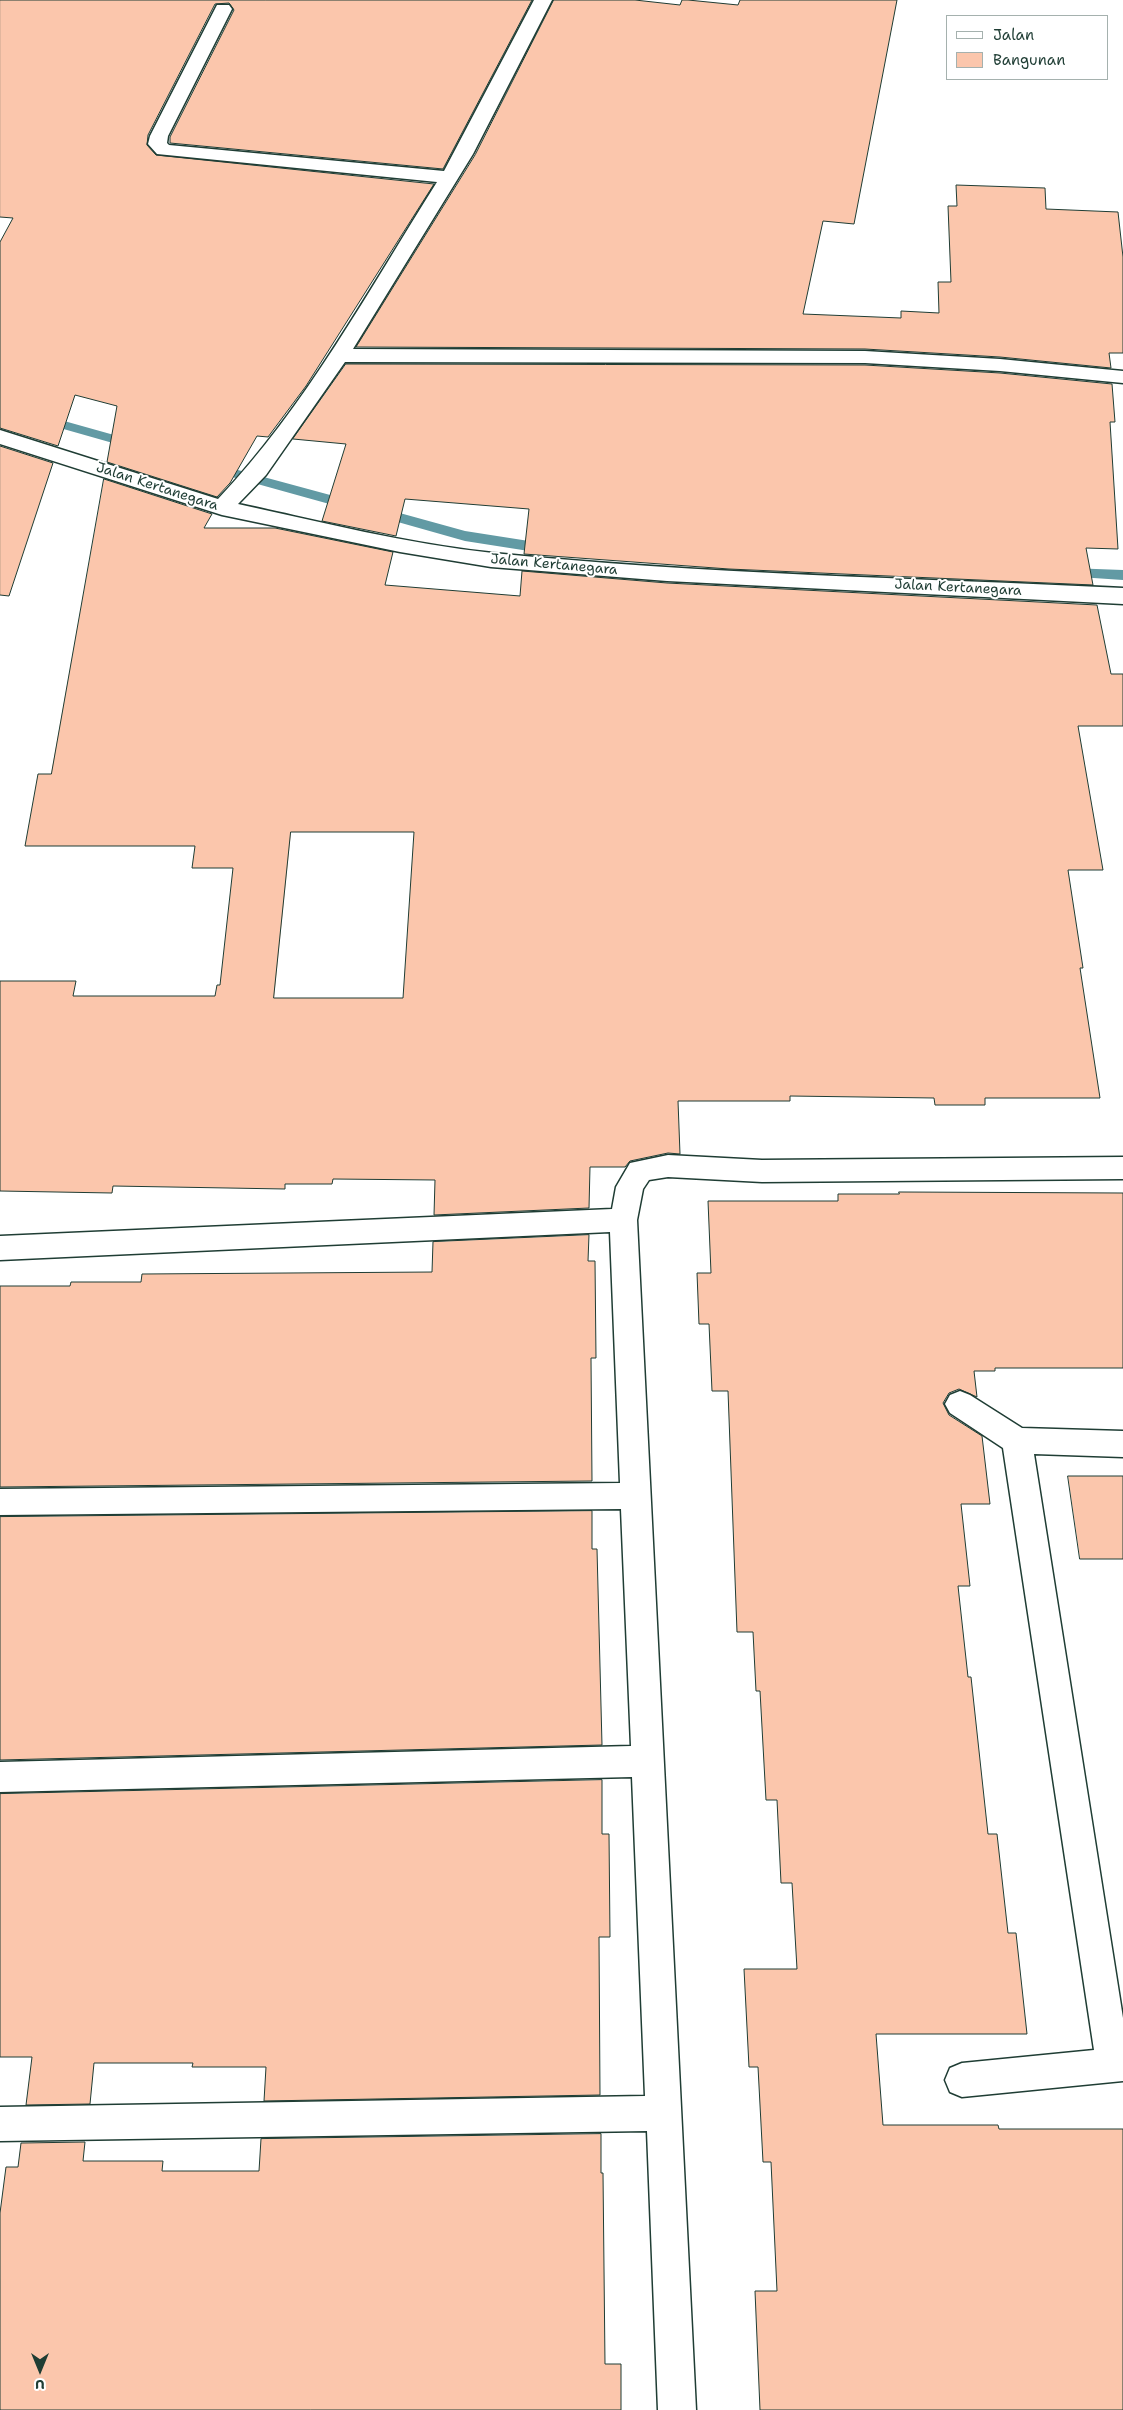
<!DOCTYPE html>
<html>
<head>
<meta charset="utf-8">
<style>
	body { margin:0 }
	#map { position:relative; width:1123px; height:2410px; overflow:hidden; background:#fff; font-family:"Shantell Sans",sans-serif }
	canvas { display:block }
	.legend { position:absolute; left:946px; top:15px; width:162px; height:65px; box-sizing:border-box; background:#fff; border:1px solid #a5b1ae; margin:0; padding:6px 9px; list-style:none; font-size:15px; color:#1f3d34 }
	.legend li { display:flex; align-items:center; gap:10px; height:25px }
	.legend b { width:25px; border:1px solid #a5b1ae }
	.north { position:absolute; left:15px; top:2345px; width:50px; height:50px; -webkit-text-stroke:4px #fff; paint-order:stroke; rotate:180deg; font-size:14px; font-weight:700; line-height:20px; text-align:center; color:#1f3d34 }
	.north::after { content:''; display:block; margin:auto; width:18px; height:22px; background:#1f3d34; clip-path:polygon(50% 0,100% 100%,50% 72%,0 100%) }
</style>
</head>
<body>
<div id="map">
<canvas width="1123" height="2410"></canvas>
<ul class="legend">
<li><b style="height:6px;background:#fff"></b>Jalan</li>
<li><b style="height:14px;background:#fbc6ac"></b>Bangunan</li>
</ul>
<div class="north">U</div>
</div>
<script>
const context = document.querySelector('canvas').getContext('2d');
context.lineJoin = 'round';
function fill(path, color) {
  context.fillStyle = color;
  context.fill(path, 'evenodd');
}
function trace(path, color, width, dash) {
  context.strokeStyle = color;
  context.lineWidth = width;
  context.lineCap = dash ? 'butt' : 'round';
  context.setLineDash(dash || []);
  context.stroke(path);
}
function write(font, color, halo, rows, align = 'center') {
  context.font = font + ' "Shantell Sans",sans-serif';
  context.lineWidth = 4;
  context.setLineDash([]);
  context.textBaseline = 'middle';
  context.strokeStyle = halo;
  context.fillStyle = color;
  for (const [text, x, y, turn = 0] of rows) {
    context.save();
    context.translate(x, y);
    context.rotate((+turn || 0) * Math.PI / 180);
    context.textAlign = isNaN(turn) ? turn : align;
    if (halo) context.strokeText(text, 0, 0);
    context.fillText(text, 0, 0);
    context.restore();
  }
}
fill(new Path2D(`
	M0,403L139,442L141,445L134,449L0,411Z
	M212,463L356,502L358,505L351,510L207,470L205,467Z
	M378,507L465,531L548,544L555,549L548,554L465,541L373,515L371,512L373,509Z
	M1069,568L1123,570V580L1064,576L1062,573L1064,570Z`), '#629aa4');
const building = new Path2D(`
	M0,0H532L443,169L170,143V137L234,10L229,3L215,4L148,135L147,145L156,155L434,184L306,386L268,437L257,436L230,483L217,497L107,462L117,406L75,395L58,446L0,428V242L13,218L0,217Z
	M554,0H635L680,5L682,0H688L738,5L740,0H897L854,224L823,221L803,314L901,318V311L939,313L938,282H951L948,206H957L956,185L1045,188L1046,209L1118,212L1123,257V353H1109L1111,368L1000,357L865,349L356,347L475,155Z
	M346,364L865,365L1000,373L1112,384L1115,422H1110L1118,549L1086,548L1093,585L729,569L524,554L529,509L405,499L396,536L322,521L346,444L293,439Z
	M0,446L53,463L9,596L0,595Z
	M104,479L212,514L204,528H275L393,552L385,585L520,596L522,571L667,583L1097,605L1111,674H1123V726H1078L1103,870H1068L1083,968H1080L1100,1098H985V1105H935L934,1098L790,1096V1101H678L680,1154L668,1153L630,1161L625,1167H590L589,1208L434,1215L435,1180L333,1179L332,1184H285V1189L113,1186L112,1193L0,1191V981H76L73,996H215L217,985H220L233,868H192L195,846H25L38,774H51ZM291,832H414L403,998H274Z
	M899,1192L1123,1193V1368H995V1371H974L977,1397L959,1389L949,1393L943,1403L949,1415L982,1436L990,1504H961L970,1586H958L968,1677H971L988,1834H997L1008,1933H1016L1027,2034H876L883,2125H998L999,2129H1123V2410H760L755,2291H777L771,2162H763L758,2067H749L744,1969H797L792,1883H781L777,1800H766L760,1691H756L753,1632H737L728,1391H712L709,1324H699L697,1273H711L708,1201H838V1194H899Z
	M589,1235L588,1261H595L596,1358H591L592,1481L0,1487V1286H70L71,1282H141L142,1274L432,1272L433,1242Z
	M1068,1476H1123V1559H1080Z
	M592,1511V1549H597L602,1745L0,1760V1517Z
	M602,1780V1834H609L610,1937H599L600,2095L264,2101L266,2067H192L193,2063H94L90,2104L26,2105L32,2057H0V1794Z
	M601,2134V2173H603L605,2364H621V2410H0V2213L6,2167H18L21,2143L85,2142L83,2161H163L162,2171H259L261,2139Z`);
fill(building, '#fbc6ac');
trace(building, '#1f3d34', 1);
const minor = new Path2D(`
	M534,0H552L473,154L353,349L865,351L1000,359L1123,371V383L1000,371L865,363L345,362L266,475L238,504C322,522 407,544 493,553C702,574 913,578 1123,588V604L667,581L491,567L400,552L222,515L0,444V430L218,499C305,408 370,288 437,182L157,154L148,144L150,136L217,5H229L232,9L168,136L167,143L169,145L444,171Z
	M668,1155L762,1160L1123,1157V1179L762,1182L668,1177L649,1180L643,1189L637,1220L696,2410H658L647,2131L0,2141V2107L645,2096L632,1777L0,1792V1762L631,1746L621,1509L0,1515V1489L620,1483L610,1232L0,1260V1236L612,1209L616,1187L630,1163Z
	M960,1391L970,1395L1022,1428L1123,1431V1457L1034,1454L1123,2018V2081L962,2097L950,2092L945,2080L950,2068L962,2063L1094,2050L1003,1448L950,1413L945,1404L950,1395Z`);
trace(minor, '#1f3d34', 3);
fill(minor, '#fff');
write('14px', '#1f3d34', '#fff', [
	["Jalan Kertanegara",157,487,18],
	["Jalan Kertanegara",554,565,5],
	["Jalan Kertanegara",958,588,3]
]);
</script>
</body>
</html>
